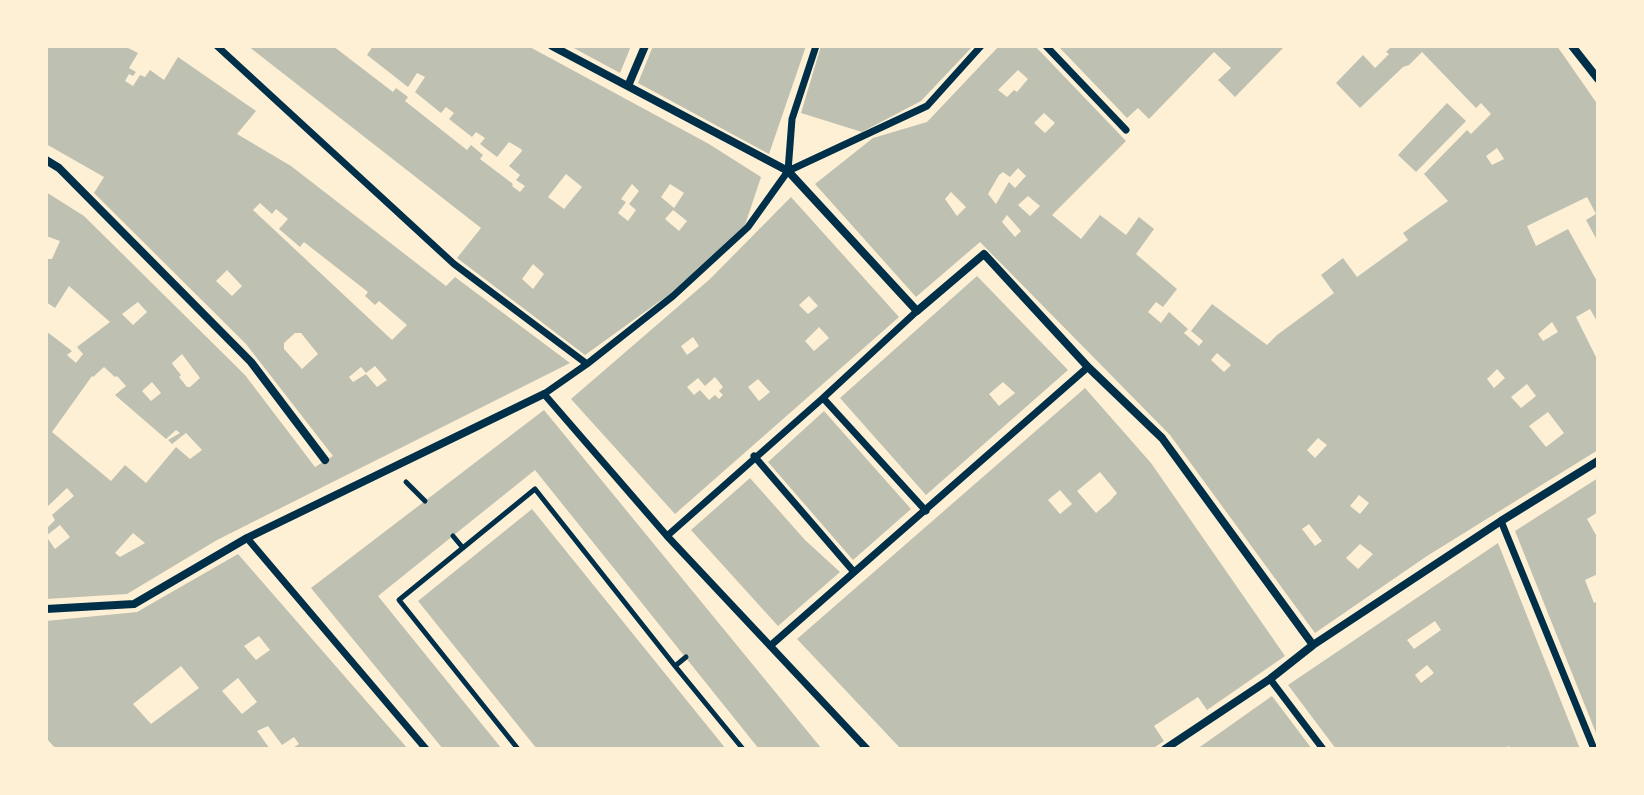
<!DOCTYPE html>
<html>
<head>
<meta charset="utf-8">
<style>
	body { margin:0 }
	#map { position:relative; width:1644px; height:795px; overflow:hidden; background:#fdf0d5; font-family:Cabin,sans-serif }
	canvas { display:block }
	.frame { position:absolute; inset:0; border:48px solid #fdf0d5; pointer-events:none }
</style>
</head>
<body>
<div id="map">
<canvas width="1644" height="795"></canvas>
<div class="frame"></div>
</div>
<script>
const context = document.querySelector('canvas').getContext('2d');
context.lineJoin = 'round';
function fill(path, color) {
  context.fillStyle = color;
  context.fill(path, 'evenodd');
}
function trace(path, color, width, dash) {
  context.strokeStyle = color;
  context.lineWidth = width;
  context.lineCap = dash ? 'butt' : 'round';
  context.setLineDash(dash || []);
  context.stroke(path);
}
fill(new Path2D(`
	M48,46H124L138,53L129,68L136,72L133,76L129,74L125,81L133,86L140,75L145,77L150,70L164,80L178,57L256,111L237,134L291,166L446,286L455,277L570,363L217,540L127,594L46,599V529L55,520L52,515L74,496L67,488L46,508V331L72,351L67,355L76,363L83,354L77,347L110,322L69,286L55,308L46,302V259H52L60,241L46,236V192L84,216L245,375L315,467L333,456L246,344L94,193L104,177L46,144V49ZM260,203L272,214L276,209L288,219L279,229L300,247L304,242L368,292L365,296L375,305L379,301L407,325L392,340L253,210ZM227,270L242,286L232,296L216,281ZM138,302L147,312L133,325L122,314ZM295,333H301L318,354L302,369L284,349V343ZM182,354L200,378L190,387H187L179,377L181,375L173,365L172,363ZM375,366L387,380L377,387L366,374L353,382L349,377L361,367L366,373ZM104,367L115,377L117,376L126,386L115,395L166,439L176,430L180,433L168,440L172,444L186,433L202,450L190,459L176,447L146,483L125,465L111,481L52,432L92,376L93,377ZM152,382L161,393L151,401L142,391ZM60,525L70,537L55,549L46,536ZM133,533L145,543L120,557L115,553Z
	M248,46H333L393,92L396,88L408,97L405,101L467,150L471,145L483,155L480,159L513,184L512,186L520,192L525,186L516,180L520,175L509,166L522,151L521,149L509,142L497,157L480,144L485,138L476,132L472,137L449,119L454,113L446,107L441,113L415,92L425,77L417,73L408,87L367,55L373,46H528L709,144L761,177L745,225L671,293L585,355L457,258L481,228ZM566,174L582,187L564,209L548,197ZM632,184L639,191L629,204L636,210L628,221L618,213L626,202L621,199ZM670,184L684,193L674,208L661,197ZM673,210L687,221L679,231L665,219ZM533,264L544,274L533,289L522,279Z
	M570,46H631L620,73Z
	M653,46H806L769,154L638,83Z
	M821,46H973L921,101L862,132L801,113Z
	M999,46H1035L1126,141L1052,215L1081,239L1100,215L1126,235L1139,217L1154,229L1136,254L1177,289L1163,307L1156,302L1148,312L1161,323L1169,312L1188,329L1184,333L1199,346L1203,341L1191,331L1212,304L1267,345L1277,335L1334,293L1321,275L1343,258L1357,277L1408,240L1403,233L1448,201L1424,174L1467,130L1471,134L1491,114L1481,103L1476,108L1422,52L1409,65L1403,67L1360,108L1336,83L1363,55L1375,68L1389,54L1386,52L1392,46H1557L1598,105V242L1586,220L1596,214L1587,197L1527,226L1536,246L1568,229L1598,283V323L1590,309L1576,317L1598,361V450L1427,556L1315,633L1170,435L980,242L916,297L815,184L873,138L927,122ZM1018,70L1028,79L1017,92L1014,90L1007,97L998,90ZM1044,113L1055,123L1045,133L1034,123ZM1497,148L1504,159L1492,165L1486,156ZM1018,168L1026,176L1015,188L1009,182L996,204L988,194L999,175L1003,172L1010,177ZM951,192L966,207L957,216L945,199ZM1028,196L1040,206L1030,216L1018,205ZM1007,215L1021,231L1015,237L1002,222ZM1552,322L1558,332L1543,341L1538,334ZM1217,353L1231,365L1224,372L1211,360ZM1497,369L1505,378L1494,388L1487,379ZM1527,384L1536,396L1521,408L1511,397ZM1548,412L1564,433L1546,447L1529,426ZM1318,438L1327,445L1315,458L1307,450ZM1359,495L1369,503L1360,514L1350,506ZM1309,524L1322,541L1315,546L1302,529ZM1360,544L1373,554L1358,569L1346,558Z
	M1058,46H1285L1235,97L1218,80L1231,68L1214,52L1149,119L1138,108L1127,118Z
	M1447,103L1466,121L1416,172L1398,155Z
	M791,197L899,317L675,514L571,399L710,279ZM809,296L818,306L808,314L799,305ZM819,327L829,338L814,351L805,341ZM693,337L699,346L687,355L681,346ZM715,377L723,387L719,391L723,395L719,399L715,395L709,400L700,390L694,395L687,387L698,378L705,386ZM758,379L770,392L759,401L748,387Z
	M977,276L1068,370L926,495L840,398ZM1003,382L1015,393L999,406L989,394Z
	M1085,388L1151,463L1285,656L1207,710L1198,697L1154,726L1164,741L1152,749H901L797,639ZM1100,472L1117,493L1110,501L1096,513L1077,491ZM1060,490L1072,504L1060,514L1048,500Z
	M544,410L822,749H759L535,470L378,596L502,749H443L311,588Z
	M824,411L911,509L853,560L768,462Z
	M750,478L805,540L840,572L778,626L691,530Z
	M1598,478V512L1587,519L1596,535L1598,534V574L1585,580L1594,603L1598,601V738L1515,531Z
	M532,509L726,749H537L418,601Z
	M1498,543L1580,749H1511L1509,746L1503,749H1336L1288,685ZM1435,621L1441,630L1414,649L1407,640ZM1427,665L1434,673L1421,683L1415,675Z
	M238,554L408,749H291L299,744L294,737L282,745L268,726L257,731L270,749H56L46,738V621L137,612ZM259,636L270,650L256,660L244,646ZM181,666L199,688L151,724L133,704ZM238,678L257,702L242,714L222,691Z
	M1272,696L1312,749H1197Z`), '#bec0b2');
trace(new Path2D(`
	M406,482L425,501
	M453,536L463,548
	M675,666L686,657
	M518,749L399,600L535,489L675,666L743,749`), '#003049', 5);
trace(new Path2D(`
	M217,46L454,264L587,364
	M816,46L792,119L788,171L748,227L673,296L587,364L544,394L667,536L867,749
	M1046,46L1126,130
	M788,171L927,106L981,46
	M823,398L926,511
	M754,456L854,572
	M1501,521L1594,749
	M667,536L823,398L917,311
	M247,538L426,749
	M770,646L1088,367
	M1270,679L1323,749`), '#003049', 7);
trace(new Path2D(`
	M552,46L788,171L917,311L984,254L1088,367L1162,438L1313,645
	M1572,46L1598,79
	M628,86L645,46
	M46,160L59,168L251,362L325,460
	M46,609L134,604L247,538L544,394
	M1165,749L1270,679L1313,645L1501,521L1598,461`), '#003049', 8);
</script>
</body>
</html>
